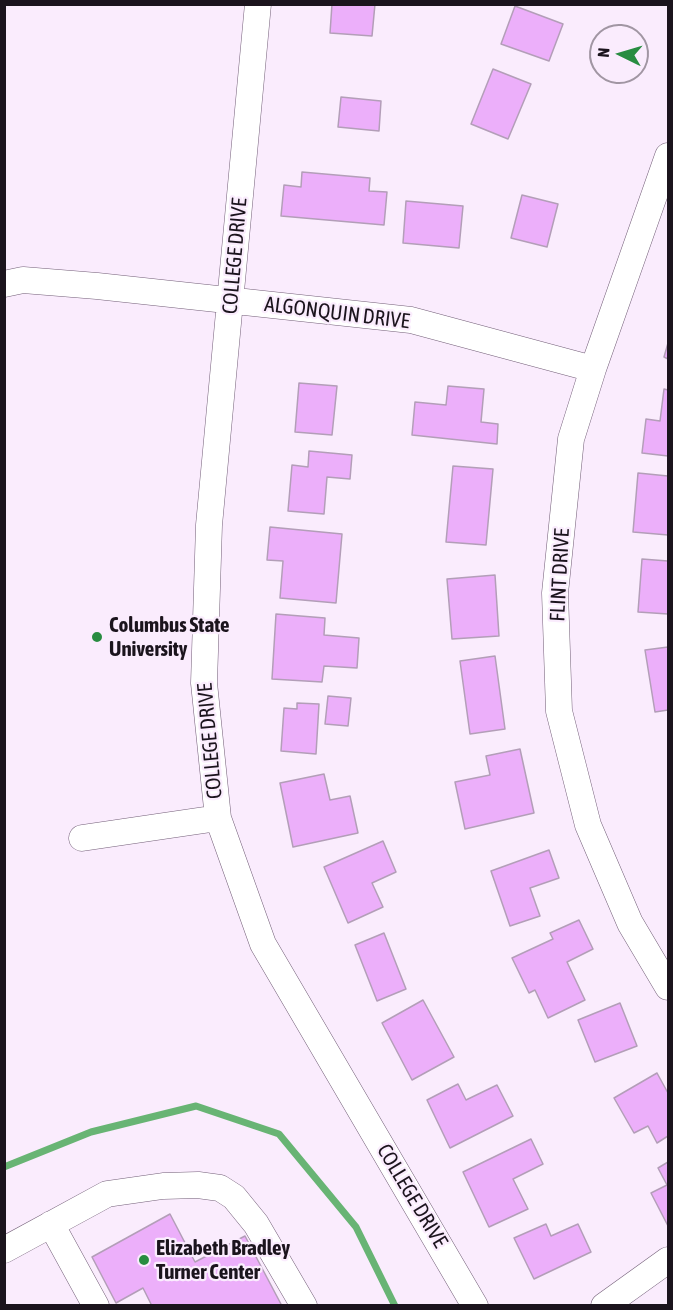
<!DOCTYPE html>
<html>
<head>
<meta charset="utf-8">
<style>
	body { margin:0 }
	#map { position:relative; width:673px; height:1310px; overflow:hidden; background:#faecfd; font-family:"Asap Condensed",sans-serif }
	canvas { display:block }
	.frame { position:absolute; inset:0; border:6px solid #1b141d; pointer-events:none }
	.north { position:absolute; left:589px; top:24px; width:60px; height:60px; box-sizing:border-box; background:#faecfd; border:2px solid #a196a3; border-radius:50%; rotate:275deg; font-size:16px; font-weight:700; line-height:24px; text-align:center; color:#1b141d }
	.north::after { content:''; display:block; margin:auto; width:21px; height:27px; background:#288c41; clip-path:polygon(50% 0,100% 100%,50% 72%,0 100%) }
</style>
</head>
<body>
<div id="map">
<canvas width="673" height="1310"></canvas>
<div class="frame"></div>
<div class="north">N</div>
</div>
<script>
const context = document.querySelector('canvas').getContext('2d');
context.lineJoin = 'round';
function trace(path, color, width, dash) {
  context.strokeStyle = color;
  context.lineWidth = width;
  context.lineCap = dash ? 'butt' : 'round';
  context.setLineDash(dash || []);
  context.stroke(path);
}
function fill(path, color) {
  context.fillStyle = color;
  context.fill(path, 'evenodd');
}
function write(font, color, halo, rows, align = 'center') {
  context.font = font + ' "Asap Condensed",sans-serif';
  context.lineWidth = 4.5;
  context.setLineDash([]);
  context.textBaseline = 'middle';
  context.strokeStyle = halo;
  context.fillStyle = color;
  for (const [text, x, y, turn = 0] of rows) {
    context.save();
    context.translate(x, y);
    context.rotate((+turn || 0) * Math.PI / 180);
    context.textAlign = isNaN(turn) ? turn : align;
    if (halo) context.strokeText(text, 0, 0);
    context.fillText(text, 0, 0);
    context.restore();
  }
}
trace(new Path2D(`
	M4,1167L91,1132L196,1106L279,1134L356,1227L395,1306`), '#68b474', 7);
const building = new Path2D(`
	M332,4H375L372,36L330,33Z
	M515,6L563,24L549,61L501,44Z
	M493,69L531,84L508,139L471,124Z
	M341,97L381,101L379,131L338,127Z
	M302,172L370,178L369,191L387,192L384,225L281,216L284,185L301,187Z
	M522,195L558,204L547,247L511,238Z
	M406,201L463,206L459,248L403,243Z
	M668,343V359L664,357Z
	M299,383L337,386L332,435L295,432Z
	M448,386L484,389L481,422L498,424L497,444L412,435L415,402L446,405Z
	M664,389L668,390V456L642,453L646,419L660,421Z
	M309,451L352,455L350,479L327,477L324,514L288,511L292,465L308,467Z
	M453,466L493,469L486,545L446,542Z
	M638,473L668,476V535L633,532Z
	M270,527L342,534L336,603L280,598L283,561L267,560Z
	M642,559L668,561V614L638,612Z
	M495,575L499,636L452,639L447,579Z
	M276,614L325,618L324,635L359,638L357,668L324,666L322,682L272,679Z
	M668,647V710L655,712L645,650Z
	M495,656L505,729L470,734L460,661Z
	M328,696L351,698L348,726L325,724Z
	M297,703L319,704L316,754L281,751L284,708L297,709Z
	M520,749L534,813L465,829L455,782L490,775L486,756Z
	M324,774L330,800L350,796L358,833L293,847L280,783Z
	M383,841L396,872L372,883L383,907L348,923L324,867Z
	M549,850L559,878L530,888L540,916L510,926L491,871Z
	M579,920L593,949L567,962L585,1000L548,1018L535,990L529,993L512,958L553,939L550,933Z
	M384,933L406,989L377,1001L355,945Z
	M423,1000L454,1057L412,1080L382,1023Z
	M620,1003L637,1046L595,1062L578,1020Z
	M657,1073L668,1093V1136L657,1143L648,1126L634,1133L614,1098Z
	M458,1084L466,1100L497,1085L513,1116L450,1148L427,1100Z
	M531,1139L543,1164L513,1179L528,1209L489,1227L463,1172Z
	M668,1162V1226L651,1193L667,1185L658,1168Z
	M170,1214L195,1262L245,1236L282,1306H152L143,1288L116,1303L92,1257Z
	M546,1224L551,1236L578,1224L591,1252L534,1279L514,1238Z`);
fill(building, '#ecaffa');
trace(building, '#b39eb8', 1.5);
const minor = new Path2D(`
	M258,4L209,525L204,683L218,818L263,944L475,1306
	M668,156L593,369L571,439L555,593L559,711L588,825L630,923L668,987
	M4,284L23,280L97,286L411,320L593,369
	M82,838L218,818
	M51,1224L96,1306
	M4,1250L107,1194L163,1186L198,1185L220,1188L234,1197L256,1224L304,1306
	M604,1306L668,1260`);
trace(minor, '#735f78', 27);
trace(minor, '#fff', 26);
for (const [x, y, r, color] of [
	[97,637,6,"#288c41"],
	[144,1260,6,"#288c41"]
]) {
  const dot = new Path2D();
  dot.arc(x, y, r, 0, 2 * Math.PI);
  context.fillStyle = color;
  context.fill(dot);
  trace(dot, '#faecfd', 2);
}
write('21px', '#1b141d', '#faecfd', [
	["COLLEGE DRIVE",235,256,-85],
	["ALGONQUIN DRIVE",337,313,7],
	["FLINT DRIVE",560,575,-87],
	["COLLEGE DRIVE",210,741,-95],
	["COLLEGE DRIVE",412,1196,59]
]);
write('bold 21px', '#1b141d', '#faecfd', [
	["Columbus State",109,625],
	["University",109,649],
	["Elizabeth Bradley",156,1248],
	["Turner Center",156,1272]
], 'left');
</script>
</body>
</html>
